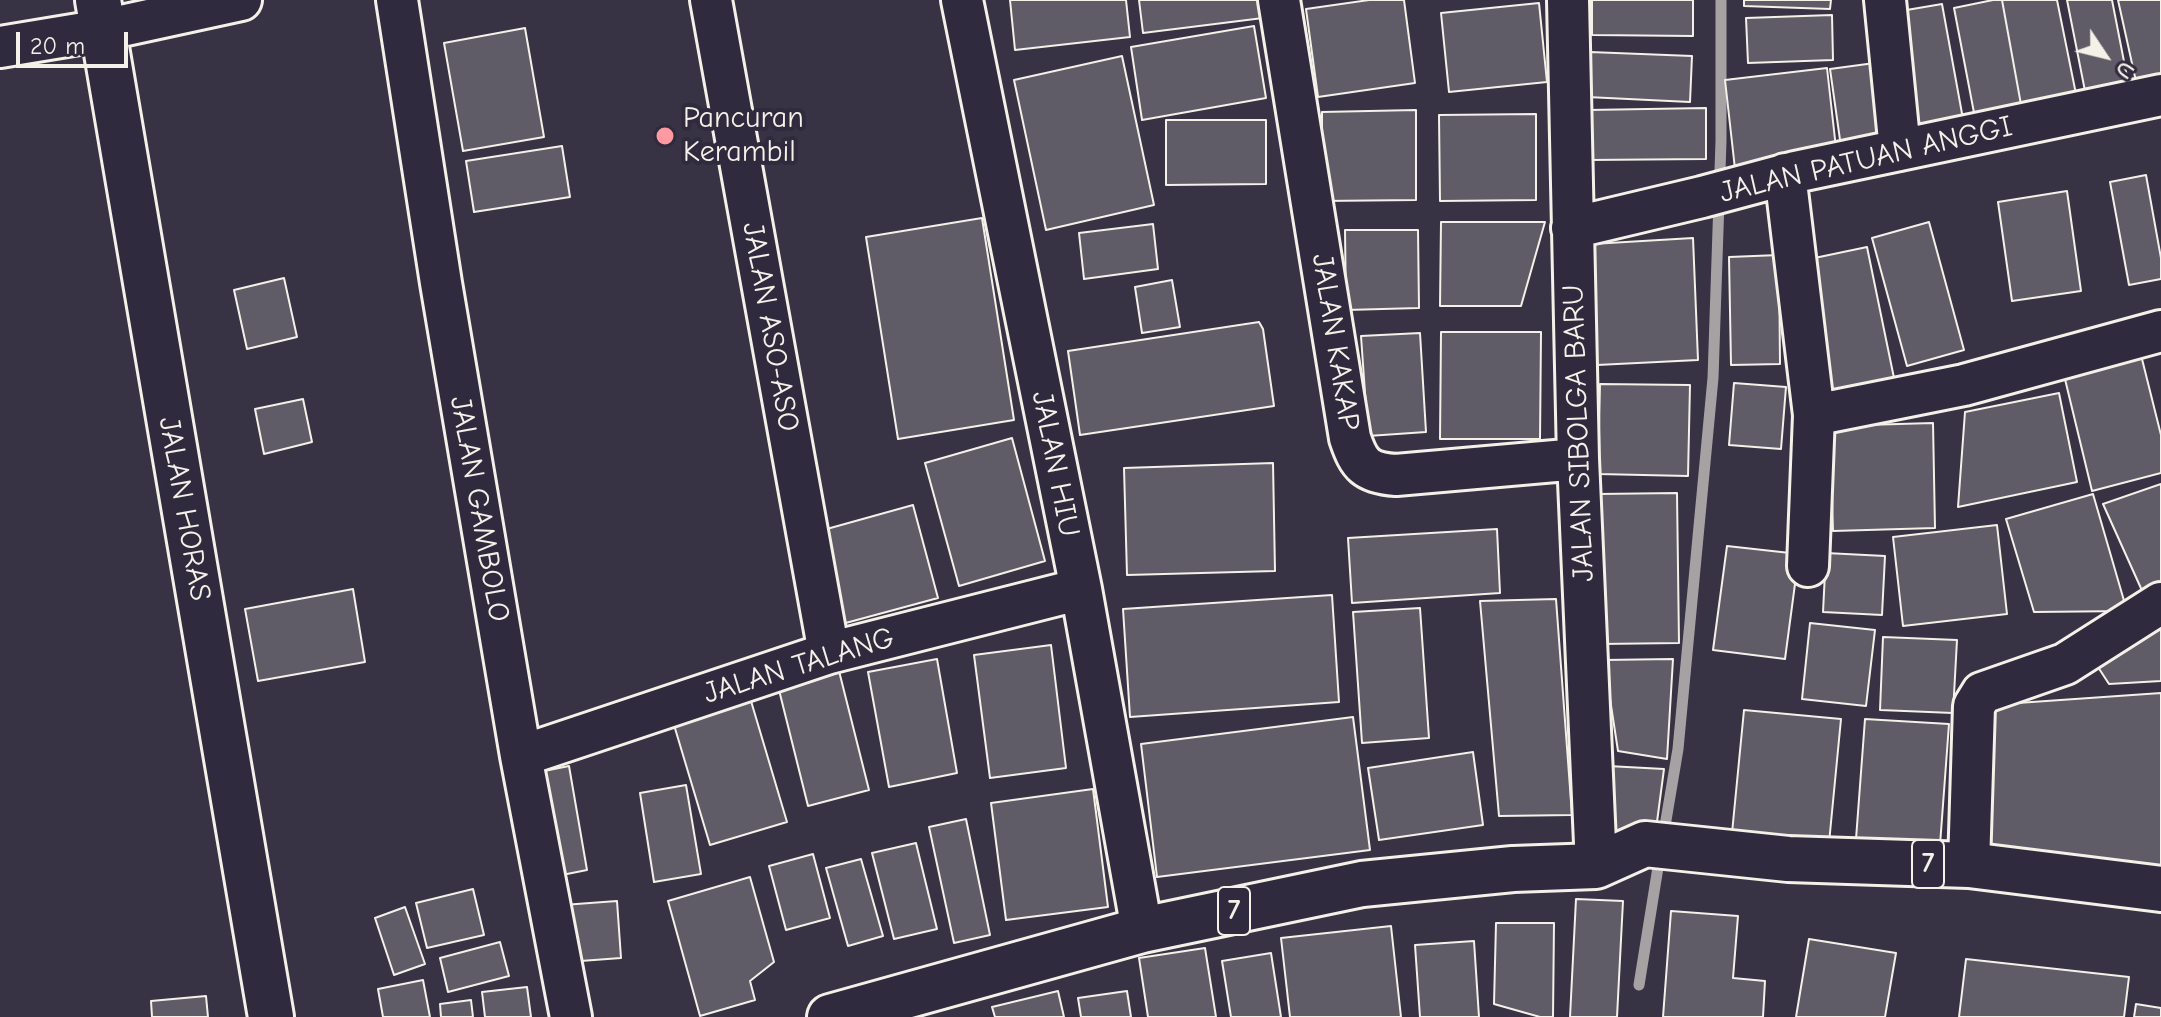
<!DOCTYPE html>
<html>
<head>
<meta charset="utf-8">
<style>
	body { margin:0 }
	#map { position:relative; width:2161px; height:1017px; overflow:hidden; background:#373244; font-family:"Comic Neue",sans-serif }
	canvas { display:block }
	.north { position:absolute; left:2065px; top:16px; width:80px; height:80px; -webkit-text-stroke:6px #2f2a3d; paint-order:stroke; rotate:125deg; font-size:22px; font-weight:700; line-height:32px; text-align:center; color:#f4f1e8 }
	.north::after { content:''; display:block; margin:auto; width:28px; height:36px; background:#f4f1e8; clip-path:polygon(50% 0,100% 100%,50% 72%,0 100%) }
	.scale { position:absolute; left:16px; top:32px; width:112px; height:36px; box-sizing:border-box; border:4px solid #f4f1e8; border-top:0; padding-left:10px; font-size:24px; line-height:28px; white-space:nowrap; color:#f4f1e8; -webkit-text-stroke:6px #2f2a3d; paint-order:stroke }
</style>
</head>
<body>
<div id="map">
<canvas width="2161" height="1017"></canvas>
<div class="north">U</div>
<div class="scale">20 m</div>
</div>
<script>
const context = document.querySelector('canvas').getContext('2d');
context.lineJoin = 'round';
function trace(path, color, width, dash) {
  context.strokeStyle = color;
  context.lineWidth = width;
  context.lineCap = dash ? 'butt' : 'round';
  context.setLineDash(dash || []);
  context.stroke(path);
}
function fill(path, color) {
  context.fillStyle = color;
  context.fill(path, 'evenodd');
}
function write(font, color, halo, rows, align = 'center') {
  context.font = font + ' "Comic Neue",sans-serif';
  context.lineWidth = 8;
  context.setLineDash([]);
  context.textBaseline = 'middle';
  context.strokeStyle = halo;
  context.fillStyle = color;
  for (const [text, x, y, turn = 0] of rows) {
    context.save();
    context.translate(x, y);
    context.rotate((+turn || 0) * Math.PI / 180);
    context.textAlign = isNaN(turn) ? turn : align;
    if (halo) context.strokeText(text, 0, 0);
    context.fillText(text, 0, 0);
    context.restore();
  }
}
trace(new Path2D(`
	M1663,838L1678,749L1713,378L1721,141V0
	M1639,985L1660,855`), '#a6a2a4', 11);
const building = new Path2D(`
	M1010,0H1126L1130,37L1015,50Z
	M1139,0H1261L1263,18L1143,33Z
	M1369,0H1404L1415,83L1318,97L1306,9Z
	M1592,0H1693V36L1592,35Z
	M1744,0H1831L1830,9L1744,6Z
	M1993,0H2002L2022,110L1975,118L1954,8Z
	M2002,0H2057L2076,94L2022,110Z
	M2067,0H2112L2129,87L2086,96Z
	M2118,0H2161V80L2137,86Z
	M1539,3L1547,82L1449,92L1441,13Z
	M1942,4L1963,119L1915,128L1895,12Z
	M1832,15L1833,60L1748,63L1746,18Z
	M1254,26L1266,98L1142,120L1131,47Z
	M525,28L544,137L463,151L444,43Z
	M1590,52L1692,56L1690,102L1587,97Z
	M1122,56L1154,205L1046,230L1014,80Z
	M1882,62L1894,146L1842,154L1830,69Z
	M1827,68L1837,157L1735,169L1725,80Z
	M1706,108V159L1588,160V110Z
	M1416,110V200L1322,201V112Z
	M1536,114V200L1440,201L1439,115Z
	M1166,120H1266V184L1166,185Z
	M562,146L570,197L474,212L466,161Z
	M2146,175L2161,258V279L2129,285L2110,182Z
	M2067,191L2081,291L2012,301L1998,202Z
	M982,218L1014,420L898,439L866,237Z
	M1441,222H1545L1521,306H1440Z
	M1929,222L1964,350L1907,366L1872,238Z
	M1153,224L1158,269L1084,279L1079,233Z
	M1345,230H1418L1419,308L1346,310Z
	M1693,238L1698,360L1597,365L1592,244Z
	M1867,247L1894,378L1831,391L1805,260Z
	M1779,255L1780,364L1731,365L1729,257Z
	M284,278L297,337L247,349L234,290Z
	M1172,280L1180,327L1142,333L1135,287Z
	M1259,322L1263,329L1274,406L1080,435L1068,351Z
	M1441,332H1541L1540,439H1440Z
	M1420,333L1426,432L1368,436L1361,336Z
	M2141,355L2161,435V473L2092,491L2064,375Z
	M1734,383L1786,387L1781,449L1729,445Z
	M1600,384L1690,385L1688,476L1598,474Z
	M2059,393L2077,482L1958,507L1965,412Z
	M303,399L312,442L264,454L255,409Z
	M1933,423L1935,528L1833,531L1830,426Z
	M1012,438L1045,561L959,586L925,463Z
	M1273,463L1275,571L1127,575L1124,468Z
	M2161,484V587L2144,595L2103,504Z
	M1677,493L1679,643L1600,644L1598,494Z
	M2093,494L2127,611L2034,612L2006,519Z
	M913,505L938,598L842,624L816,532Z
	M1997,525L2007,614L1903,626L1893,537Z
	M1497,529L1500,593L1352,603L1348,538Z
	M1727,546L1799,554L1785,659L1713,650Z
	M1826,553L1885,556L1882,615L1823,612Z
	M353,589L365,662L258,681L245,609Z
	M1332,595L1339,702L1130,717L1123,609Z
	M1556,599L1572,815L1499,816L1480,601Z
	M1420,608L1429,738L1362,743L1353,612Z
	M1810,623L1875,630L1866,706L1802,699Z
	M2161,624V681L2109,684L2096,664Z
	M1883,637L1957,640L1953,713L1880,710Z
	M1051,645L1066,768L990,778L974,655Z
	M937,659L957,773L889,787L868,672Z
	M1673,659L1667,759L1618,751L1604,660Z
	M838,667L869,790L808,806L777,682Z
	M2161,693V875L1984,852L1989,705Z
	M751,701L787,822L710,845L674,725Z
	M1744,710L1841,719L1829,843L1732,833Z
	M1353,717L1370,850L1157,877L1141,744Z
	M1865,719L1949,724L1940,845L1856,839Z
	M1473,752L1483,825L1379,840L1368,768Z
	M569,766L587,870L552,877L534,773Z
	M1608,766L1664,769L1655,837L1610,831Z
	M686,785L701,874L654,882L640,793Z
	M1093,789L1108,907L1006,920L991,803Z
	M966,819L990,935L954,943L929,827Z
	M916,843L937,929L894,939L872,853Z
	M813,854L830,918L786,930L769,866Z
	M861,859L883,936L848,946L826,868Z
	M750,877L774,962L750,981L755,1000L700,1016L668,901Z
	M473,889L484,935L427,948L416,903Z
	M1576,899L1623,901L1617,1017H1570Z
	M617,901L621,958L567,962L563,905Z
	M405,907L425,964L394,975L375,918Z
	M1671,911L1738,916L1733,978L1765,981L1763,1017H1663Z
	M1496,923H1554L1553,1017H1540L1494,1004Z
	M1391,926L1401,1017H1290L1281,938Z
	M1809,939L1896,953L1885,1017H1796Z
	M1474,941L1479,1017H1420L1415,945Z
	M500,942L509,976L448,992L440,958Z
	M1205,948L1216,1017H1148L1139,958Z
	M1271,953L1281,1017H1231L1222,961Z
	M1966,959L2129,977L2124,1017H1959Z
	M423,980L430,1017H383L378,989Z
	M527,987L531,1017H485L482,992Z
	M1058,991L1064,1017H995L992,1007Z
	M1127,991L1131,1017H1081L1078,998Z
	M206,996L208,1017H152L151,1001Z
	M471,1000L473,1017H441L440,1004Z
	M2136,1004L2161,1008V1017H2134Z`);
fill(building, '#5f5c67');
trace(building, '#f4f1e8', 2);
const minor = new Path2D(`
	M397,0L441,283L521,756L571,1017
	M711,0L829,653
	M962,0L1081,589L1142,930
	M1279,0L1350,438C1359,465 1366,473 1396,475L1578,459
	M1568,0L1578,459L1596,866
	M1885,0L1900,150
	M0,47L103,30L241,0
	M1785,174L1814,415L1808,566
	M1572,228L1702,197L1795,172L2161,95
	M1814,415L1964,385L2161,331
	M521,756L829,653L1081,589
	M1969,865L1974,706L1982,693L2065,664L2161,603`);
const highway = new Path2D(`
	M98,0L271,1017
	M830,1017L1142,930L1362,884L1513,869L1596,866L1645,844L1788,859L1969,865L2161,889`);
trace(minor, '#f4f1e8', 46);
trace(highway, '#f4f1e8', 50);
trace(minor, '#2f2a3d', 40);
trace(highway, '#2f2a3d', 44);
for (const [x, y, r, color] of [
	[665,136,10,"#ff9aa2"]
]) {
  const dot = new Path2D();
  dot.arc(x, y, r, 0, 2 * Math.PI);
  context.fillStyle = color;
  context.fill(dot);
  trace(dot, '#2f2a3d', 3);
}
for (const [x, y, w] of [
	[1928,864,32],
	[1234,911,32]
]) {
  const box = new Path2D();
  box.roundRect(x - w / 2, y - 24, w, 48, 6);
  context.fillStyle = '#2f2a3d';
  context.fill(box);
  trace(box, '#f4f1e8', 2);
}
write('bold 28px', '#f4f1e8', null, [
	["7",1928,864],
	["7",1234,911]
]);
write('30px', '#f4f1e8', '#2f2a3d', [
	["Pancuran",683,119],
	["Kerambil",683,153]
], 'left');
write('30px', '#f4f1e8', '#2f2a3d', [
	["JALAN PATUAN ANGGI",1866,160,-13],
	["JALAN ASO-ASO",770,327,80],
	["JALAN KAKAP",1335,342,81],
	["JALAN SIBOLGA BARU",1579,433,-92],
	["JALAN HIU",1055,464,79],
	["JALAN HORAS",184,509,80],
	["JALAN GAMBOLO",479,509,80],
	["JALAN TALANG",799,666,-17]
]);
</script>
</body>
</html>
